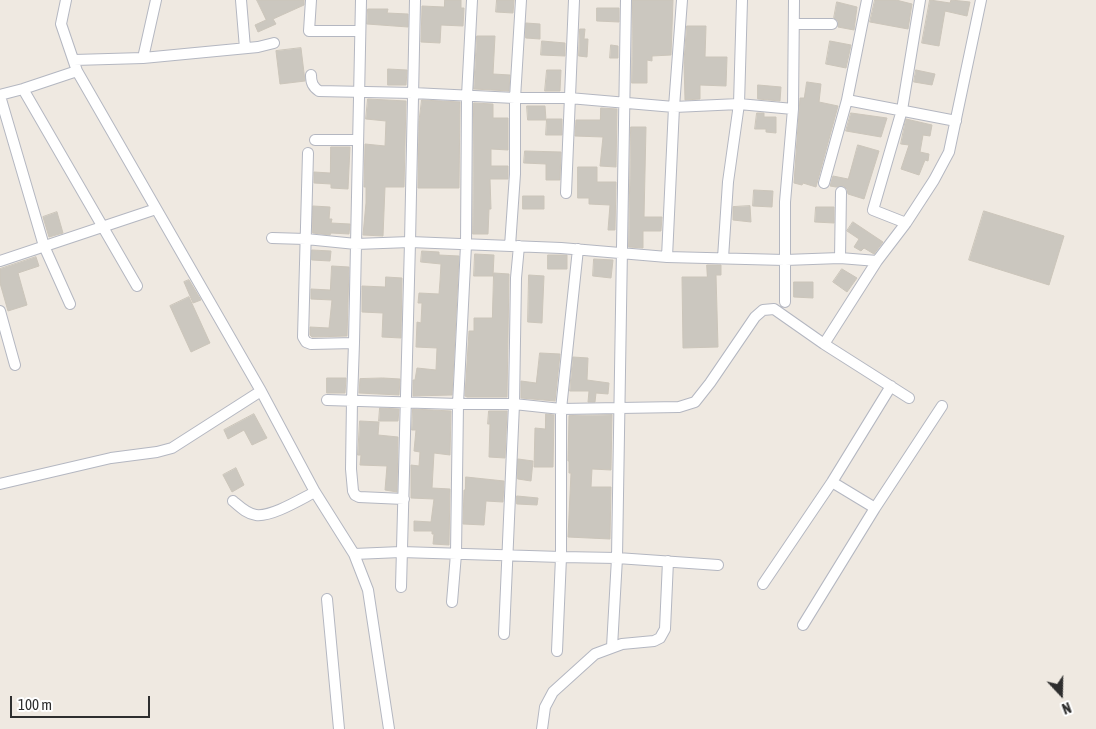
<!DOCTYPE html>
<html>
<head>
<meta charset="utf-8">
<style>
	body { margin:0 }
	#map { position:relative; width:1096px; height:729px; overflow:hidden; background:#efe9e1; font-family:"Asap Condensed",sans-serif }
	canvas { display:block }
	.north { position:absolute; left:1036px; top:669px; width:50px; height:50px; -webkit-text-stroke:4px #fff; paint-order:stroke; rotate:159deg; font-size:14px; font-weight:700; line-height:20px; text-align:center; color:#2e2e2e }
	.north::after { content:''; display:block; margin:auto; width:18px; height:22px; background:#2e2e2e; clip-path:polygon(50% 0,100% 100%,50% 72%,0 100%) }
	.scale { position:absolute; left:10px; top:696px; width:140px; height:22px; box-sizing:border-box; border:2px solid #2e2e2e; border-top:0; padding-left:6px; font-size:15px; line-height:18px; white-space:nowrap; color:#2e2e2e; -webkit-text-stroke:4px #fff; paint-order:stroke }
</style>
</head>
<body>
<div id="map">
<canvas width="1096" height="729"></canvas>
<div class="north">N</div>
<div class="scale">100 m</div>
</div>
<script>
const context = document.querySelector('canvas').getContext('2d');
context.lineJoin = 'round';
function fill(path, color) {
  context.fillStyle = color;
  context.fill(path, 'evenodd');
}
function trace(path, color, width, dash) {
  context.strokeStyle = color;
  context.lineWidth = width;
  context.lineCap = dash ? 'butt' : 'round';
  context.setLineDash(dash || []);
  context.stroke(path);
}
const building = new Path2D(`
	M257,0H304V5L273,19L276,24L258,32L255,25L266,20Z
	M445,0H461V8H464L463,26L441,25L440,43L421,42L422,6L444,7Z
	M497,0H514L513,13L496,12Z
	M633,0H673L671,55L652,56V61L647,60V83H632Z
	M875,0H896L912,4L908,29L870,22Z
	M930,0L950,3L951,0L970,2L967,16L945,11L939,46L922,43Z
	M837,2L857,7L854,30L838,27V21L834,18Z
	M597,8H619V22L597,21Z
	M368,9H388L387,13L408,14V27L367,24Z
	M526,23L540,24V39L526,38Z
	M687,26H706L705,57H727L726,86L700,85V99L685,100L684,62Z
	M580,29H585L584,39H588L587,57L579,56Z
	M477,36H495L493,74L510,75L509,91L474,89Z
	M542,41L565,43V56L541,55Z
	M830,41L851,45L846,68L826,64Z
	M611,45L618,46V58H610Z
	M301,48L305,81L280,84L276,51Z
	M388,69L407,70L406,85H388Z
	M547,70H561L560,91H545Z
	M916,70L935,74L932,85L914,82Z
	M807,82L821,84L819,102L838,106L816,187L803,183L802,185L794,183L800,98H804Z
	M758,85L781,87L780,101L758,99Z
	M368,99L406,101L404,187H385L383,236L363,235L366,203V187H364L365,144L385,146L386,121L366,119Z
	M422,100L460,102L459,188H418L419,121Z
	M474,103L493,104V118H508V150L491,149V166H508V179H490L491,209H489L488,234H473Z
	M527,106H545L546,120H528Z
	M601,108L617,109L616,167L600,166L603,137L575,136L576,120H600Z
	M757,113H764V117H776V133L766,132V129H755Z
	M851,113L887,118L881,137L846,131Z
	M547,119H562V135H546Z
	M906,119L932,125L930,136L923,135L920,152L929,154L928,161L925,160L919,175L901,169L909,145L901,144Z
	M631,127H646L644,217H662L661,231H643V248L629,247Z
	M858,145L879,151L864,199L848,194L847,189L844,186L836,187L830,186L833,176L848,179Z
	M331,147H350L348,189L331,188V184L314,183V172L330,173Z
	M525,151L561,152L560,180H546V164L524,163Z
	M578,167H597V182H616L615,230H608L610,205L589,204V198H578Z
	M754,190L773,191L772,207L753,206Z
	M523,196H544V209H523Z
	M313,206L330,207L329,219H332L331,223L350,224L349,234L331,233L330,235L313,233Z
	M750,206L751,222L733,220V207Z
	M816,207H834V223L815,222Z
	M984,211L1064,236L1049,285L969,260Z
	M57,212L63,233L49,237L43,217Z
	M853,222L883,242L874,254L864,248L861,251L854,247L859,239L847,231Z
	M312,250L331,251L330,261L312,260Z
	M422,251L439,252V255L459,256L452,395L413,396V380H415L417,368L436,370L437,348L416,347L417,322L421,323L422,303H418L419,293L439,294L440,281L441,264L421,262Z
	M475,254L494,255L493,276H474Z
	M548,255H567V269H548Z
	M36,257L39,266L18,273L27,305L8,311L0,283V269Z
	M594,259L613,260L611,278L593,276Z
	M707,265H721V275H716L718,347L683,348L682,277H707Z
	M332,266L349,267L347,336L312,337L310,335V327L329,328L332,300L311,299V289L330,290Z
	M842,269L857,278L847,292L833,282Z
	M494,273L509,274L507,397H467L465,396L469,331H474V318H492Z
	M529,275L544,276L542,323L528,322Z
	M386,277L402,278L401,338L382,337L383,313L362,312V286L385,287Z
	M189,280L201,300L193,303L184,282Z
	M794,282H813V298L794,297Z
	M189,297L210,343L191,352L170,306Z
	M540,353L560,354L555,401L521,398V381L536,383Z
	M573,357L588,358L587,380L609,383L608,394L596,393L595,402H588L589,391H570Z
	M327,378H346L345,393H327Z
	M383,378L400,379L399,395L359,393L360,379Z
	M380,408L399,409L398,421H379Z
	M413,409L451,411L450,455L434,453L432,488L450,489L449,545L433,544L434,534H432V531H414V521L431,522L434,499L411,498V465L419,466L420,452L414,451L416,430H412Z
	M489,411H507L505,458L489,457L490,424H488Z
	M254,414L267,438L252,445L244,430L228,439L224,430Z
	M546,414L554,415L553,467H534L535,428L545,429Z
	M612,415L611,470L592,469L591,487H611L610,539L568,537L571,473H569V461H568L569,416Z
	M360,421L379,422L378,435L398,437L397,492L385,490L387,466L360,465L361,455H358Z
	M518,459L533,461L531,481L518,479Z
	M236,468L244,485L232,492L223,475Z
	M466,477L504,481L503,502L486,501L484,525L463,524L464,490H465Z
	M517,496L538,498L537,505L517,504Z`);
fill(building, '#cbc7bf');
trace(building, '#cbc5ba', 1);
const minor = new Path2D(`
	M66,0L61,24L77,71L261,391L315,492L354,554L368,590L389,729
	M241,0L245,48
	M311,0L309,31H359
	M361,0L354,343L352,400L351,469L353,491L355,495L359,497L404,499
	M794,24H832
	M143,58L156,0
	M74,60L143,58L258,47L274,43
	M311,75C311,83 313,87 319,91L413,93L515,98H569L674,107L739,104L793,109
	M23,89L137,286
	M0,95L23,89L77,71
	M0,96L44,246L70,304
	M847,100L956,121
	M315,140H358
	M308,153L303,337L306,342L311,344L354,343
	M824,183L847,100L867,0
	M566,193L574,0
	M906,223L873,210L902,110L920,0
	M272,238L306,239L356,244L410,242L561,248L667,257L785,260L840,258L877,261
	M510,246L515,174V98L521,0
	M667,257L674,107L682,0
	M723,258L728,182L739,104L742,0
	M840,258L841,192
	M0,261L156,209
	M785,302V202L793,109L794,0
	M0,311L15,365
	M824,344L877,261L906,223L934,180L949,152L981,0
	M327,400L458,404H514L561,409L679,407L695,402L710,383L755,317L763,310L774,309L824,344L909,398
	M832,482L875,508
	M0,484L111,458L157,452L172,448L261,391
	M233,501C240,507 247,514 256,515C272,517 301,499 315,492
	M354,554L401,552L561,557V409L578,249
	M763,584L832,482L891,386
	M401,587L410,242L415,0
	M327,599L339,729
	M452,602L456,554L458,404L466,245L467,96L472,0
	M803,625L875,508L942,406
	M504,634L514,404L516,278L519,246
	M612,647L617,558L718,565
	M557,651L561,557L617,558L626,0
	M542,729L545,707L553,692L595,654L622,644L654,641L660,638L665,629L668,561`);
trace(minor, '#b4b7c1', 12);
trace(minor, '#fff', 10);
</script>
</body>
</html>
